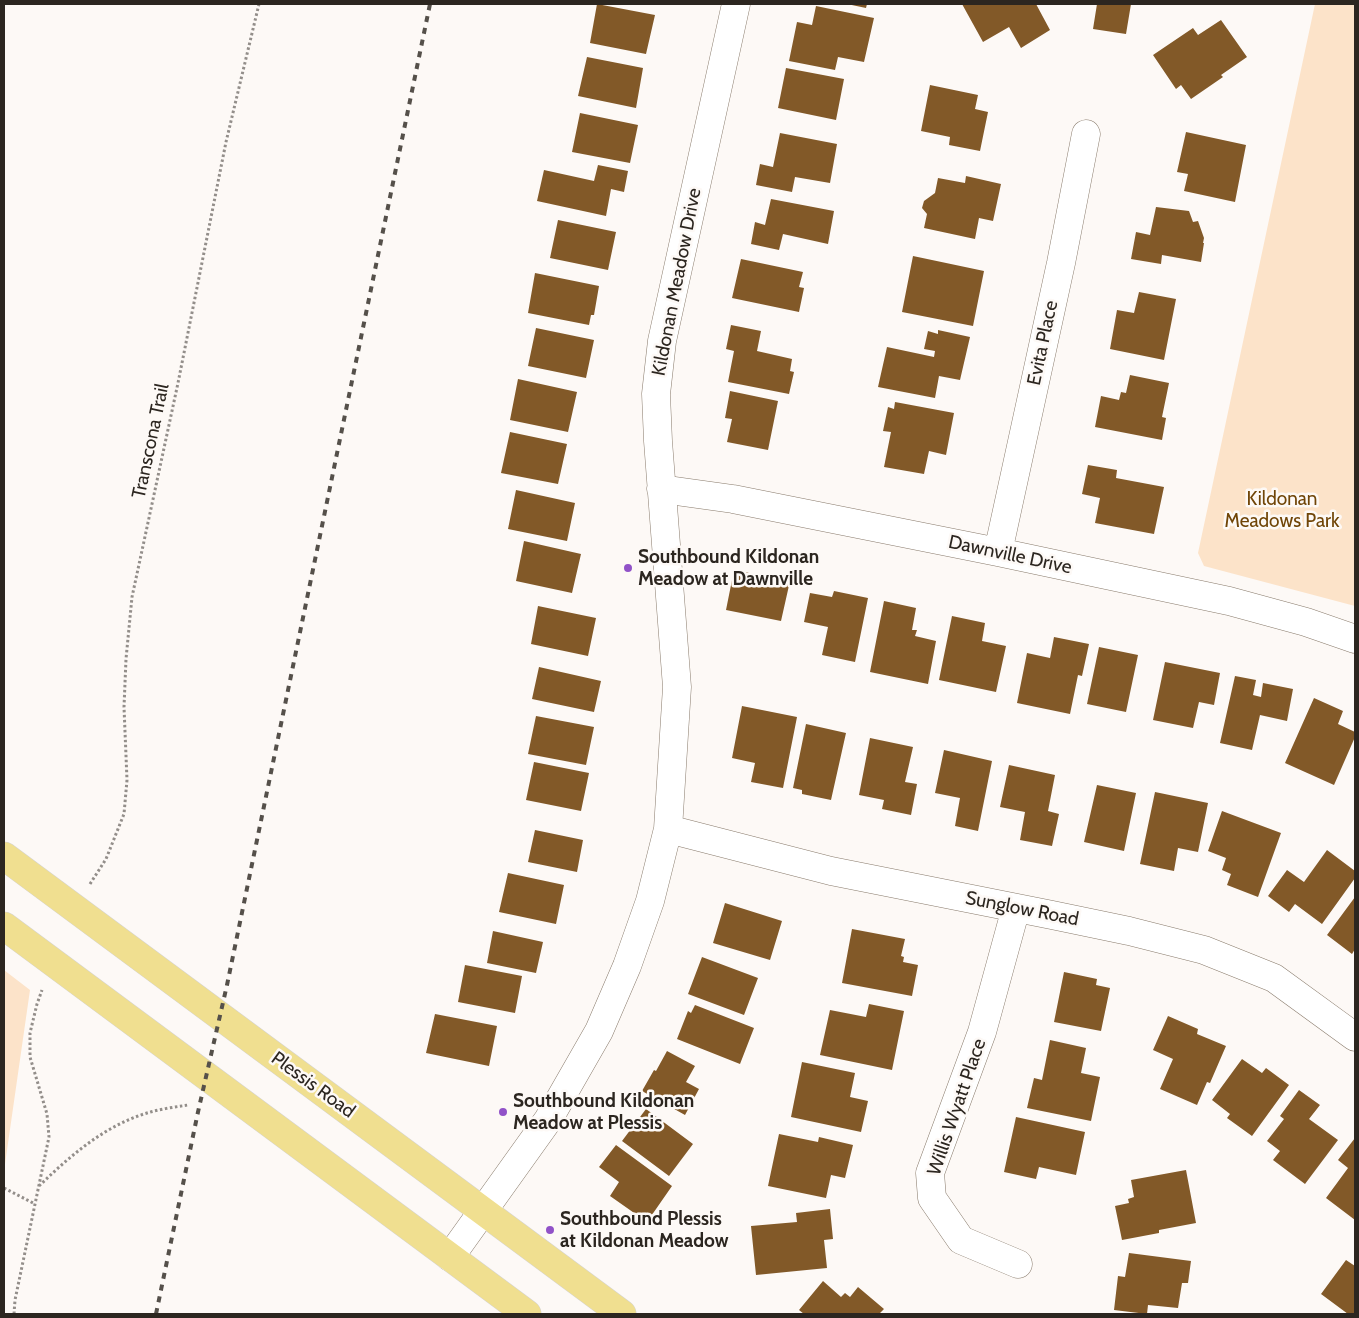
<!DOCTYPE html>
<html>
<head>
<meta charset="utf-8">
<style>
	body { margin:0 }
	#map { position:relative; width:1359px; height:1318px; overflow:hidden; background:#fdf9f6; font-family:Cabin,sans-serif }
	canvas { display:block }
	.frame { position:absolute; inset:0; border:5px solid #2c2620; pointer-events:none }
</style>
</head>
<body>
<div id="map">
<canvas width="1359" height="1318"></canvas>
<div class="frame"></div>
</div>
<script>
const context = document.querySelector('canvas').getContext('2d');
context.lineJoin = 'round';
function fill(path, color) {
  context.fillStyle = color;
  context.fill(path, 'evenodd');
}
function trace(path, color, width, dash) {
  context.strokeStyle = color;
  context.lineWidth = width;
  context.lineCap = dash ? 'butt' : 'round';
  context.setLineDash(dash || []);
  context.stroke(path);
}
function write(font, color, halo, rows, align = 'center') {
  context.font = font + ' Cabin,sans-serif';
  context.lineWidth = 5;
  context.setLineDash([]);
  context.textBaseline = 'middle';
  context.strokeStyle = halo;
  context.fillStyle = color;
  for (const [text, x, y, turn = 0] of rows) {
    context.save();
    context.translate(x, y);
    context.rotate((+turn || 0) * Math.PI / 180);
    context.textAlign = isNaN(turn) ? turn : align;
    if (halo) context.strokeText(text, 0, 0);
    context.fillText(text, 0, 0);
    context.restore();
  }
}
fill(new Path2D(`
	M1315,4H1355V606L1204,566L1198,553Z
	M4,970L30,990L4,1171Z`), '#fce3c9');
fill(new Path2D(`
	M597,4L655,15L646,54L590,43Z
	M847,4H867L866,8Z
	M962,4H1036L1050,30L1021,48L1009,27L983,42Z
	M1097,4H1131L1126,34L1093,29Z
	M816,6L874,18L864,62L838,57L835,70L789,61L797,22L812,25Z
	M1221,20L1247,57L1221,75L1223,77L1191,99L1181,85L1176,89L1153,55L1193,28L1198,35Z
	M587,57L643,68L636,108L578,96Z
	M786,68L844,79L836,120L778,108Z
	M930,85L978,95L975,109L988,112L980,151L949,145L950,137L921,131Z
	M580,113L638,125L630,163L572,152Z
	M1186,132L1246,145L1235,202L1184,191L1188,174L1177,172Z
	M780,133L837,144L830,183L795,177L792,192L756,185L760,164L773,167Z
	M598,165L628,171L624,192L611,189L606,216L537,201L544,170L594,181Z
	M966,176L1001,184L993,221L979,218L975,239L924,228L927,214L922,208L924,201L935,193L938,178L965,183Z
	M771,199L834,211L828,244L783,234L779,250L751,244L755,222L765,225Z
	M1156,207L1189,211L1193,222L1198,221L1204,238L1203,243H1204L1201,262L1162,255L1161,264L1131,259L1136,232L1150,235Z
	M558,220L616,232L608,270L550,258Z
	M913,256L984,271L973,326L902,312Z
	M741,259L803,272L799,287L804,288L799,312L732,298Z
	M535,273L599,286L594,315H591L589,325L528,313Z
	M1139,292L1176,299L1164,360L1110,349L1117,310L1134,313Z
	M731,325L761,331L757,351L792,359L790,371L794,372L789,394L728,382L734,351L726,349Z
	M536,328L594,340L586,378L528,366Z
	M938,330L970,337L960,380L939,376L935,398L878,387L887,347L934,357L935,351L924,349L928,331L938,334Z
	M1130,375L1169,383L1162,417L1166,418L1162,440L1095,427L1101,396L1119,400L1121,392L1126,393Z
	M518,379L577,392L568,432L510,420Z
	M730,391L778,401L768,450L727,442L732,419L725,418Z
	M895,402L954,413L946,455L929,451L924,474L884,467L891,432L883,431L888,407L894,409Z
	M510,432L567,444L558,484L501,473Z
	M1088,465L1117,470L1116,478L1164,487L1154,534L1095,523L1100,498L1082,494Z
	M516,490L575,503L567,541L508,529Z
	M524,541L581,554L572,593L516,581Z
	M734,570L790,581L781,621L726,610Z
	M834,591L868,598L855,662L822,655L828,627L804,622L810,593L832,597Z
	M884,601L916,608L912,630H917L915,636L936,641L928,684L870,672Z
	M538,606L596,618L588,656L531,644Z
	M952,616L985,623L982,641L1006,646L996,692L939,680Z
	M1054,637L1089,644L1082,676L1078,675L1070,714L1017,703L1027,653L1050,658Z
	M1099,647L1138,655L1126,712L1087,704Z
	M1165,662L1220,673L1214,705L1199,702L1193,728L1153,720Z
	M539,667L601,681L594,712L532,699Z
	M1235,676L1256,680L1253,695L1261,697L1263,683L1293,689L1287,721L1260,715L1252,750L1220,743Z
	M1314,698L1343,711L1338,724L1355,732V737L1334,785L1285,763Z
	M742,706L797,717L783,788L751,782L755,763L732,758Z
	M536,716L594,727L586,765L528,754Z
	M806,724L846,733L831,800L802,794V790L793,788Z
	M870,738L913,747L905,782L917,784L911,815L882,809L884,800L859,795Z
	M944,750L992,761L978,831L955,826L960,798L935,793Z
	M534,762L589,773L581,811L526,800Z
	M1009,765L1055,775L1048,811L1059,814L1052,846L1020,840L1025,812L1000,807Z
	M1097,785L1136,793L1124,851L1084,842Z
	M1155,792L1208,803L1198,852L1178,848L1174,871L1140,864Z
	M1222,811L1281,833L1258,897L1227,885L1231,874L1222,870L1226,858L1208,851Z
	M535,830L583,840L577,872L528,862Z
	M1327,850L1355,871V878L1322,924L1295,904L1289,912L1268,896L1287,870L1304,882Z
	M508,873L564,885L556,924L499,912Z
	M1355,897V949L1352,954L1327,935Z
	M725,903L782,921L770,960L713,943Z
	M852,929L905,939L901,956L904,957L903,962L918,965L912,996L842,983Z
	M493,931L543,942L536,973L487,963Z
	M702,957L758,978L744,1015L688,994Z
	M465,965L522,976L515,1013L458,1002Z
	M1064,972L1097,979L1096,985L1110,988L1101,1031L1054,1022Z
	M869,1004L904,1011L892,1070L820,1055L830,1010L866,1017Z
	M695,1005L754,1028L740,1064L677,1039L688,1011L691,1013Z
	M435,1014L497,1026L489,1066L426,1053Z
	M1168,1016L1198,1029L1197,1034L1226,1046L1210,1083L1207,1082L1197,1105L1160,1089L1173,1059L1153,1050Z
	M1050,1040L1086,1048L1081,1073L1100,1077L1091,1121L1027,1108L1034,1078L1042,1080Z
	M667,1051L695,1066L686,1082L699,1089L685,1115L642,1091L654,1070L656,1071Z
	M1242,1059L1262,1073L1266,1068L1289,1085L1252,1136L1227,1118L1230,1114L1212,1100Z
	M802,1062L855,1073L850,1097L868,1101L861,1132L791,1117Z
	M1299,1090L1320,1105L1309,1119L1338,1140L1305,1184L1273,1160L1280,1151L1267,1141L1284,1119L1280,1116Z
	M646,1109L693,1144L669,1176L622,1141Z
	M1016,1117L1085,1132L1076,1175L1039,1167L1036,1179L1004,1172Z
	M779,1134L818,1142L819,1137L853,1145L845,1178L831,1175L826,1198L768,1186Z
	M1355,1138V1220L1326,1198L1348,1168L1338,1160Z
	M616,1145L672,1186L647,1222L610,1196L619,1182L599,1167Z
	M1186,1170L1196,1223L1159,1230V1233L1122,1240L1115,1206L1129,1203L1128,1199L1134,1197L1131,1180Z
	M830,1209L833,1239L824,1240L827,1268L756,1275L751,1226L797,1222L796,1213Z
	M1129,1253L1191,1261L1188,1283H1182L1178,1308L1148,1305L1147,1314L1114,1310L1118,1276L1125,1277Z
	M1346,1260L1355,1266V1314H1348L1321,1294Z
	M823,1281L841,1297L845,1293L850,1297L858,1287L884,1309L879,1314H804L799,1310Z`), '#825928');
const minor = new Path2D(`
	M661,489L733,499L998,552L1229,601L1306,622L1355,639
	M998,552L1061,263L1086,134
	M668,829L831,871L1052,915L1129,931L1204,950L1274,978L1355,1037
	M1016,908L982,1032L930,1173L932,1198L961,1240L1018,1264
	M450,1257L548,1120L599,1031L627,966L650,901L668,829L677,687L658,441L656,394L662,341L736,4`);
const major = new Path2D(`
	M4,856L622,1314
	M4,926L527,1314`);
trace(minor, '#897b6c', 29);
trace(major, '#d5d4d2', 29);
trace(new Path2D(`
	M90,884L106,859L124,814L127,780L124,707L126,659L132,597L178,383L226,142L259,4
	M39,1186C70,1156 104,1126 147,1113C160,1109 175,1107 188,1105
	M4,1188L35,1204
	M14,1314L15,1300L49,1137L47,1114L30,1057V1033L37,1004L42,990`), '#938e8a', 3, [2.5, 2.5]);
trace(minor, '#fff', 28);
trace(major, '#f0df90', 28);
trace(new Path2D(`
	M156,1314L198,1112L227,985L430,4`), '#55504a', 4, [6, 6]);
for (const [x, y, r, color] of [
	[628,568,5,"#9152c8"],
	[503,1112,5,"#9152c8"],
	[550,1230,5,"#9152c8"]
]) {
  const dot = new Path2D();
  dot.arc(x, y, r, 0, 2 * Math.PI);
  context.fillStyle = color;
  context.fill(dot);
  trace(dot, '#fdf9f6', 2);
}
write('19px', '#2c2620', '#fdf9f6', [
	["Kildonan Meadow Drive",677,282,-79],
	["Evita Place",1043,343,-78],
	["Transcona Trail",151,441,-78],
	["Dawnville Drive",1010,555,12],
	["Sunglow Road",1022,909,11],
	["Plessis Road",313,1085,36],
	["Willis Wyatt Place",957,1107,-71]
]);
write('19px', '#704507', '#fdf9f6', [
	["Kildonan",1282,499],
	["Meadows Park",1282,521]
]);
write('bold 19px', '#2c2620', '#fdf9f6', [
	["Southbound Kildonan",638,557],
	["Meadow at Dawnville",638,579],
	["Southbound Kildonan",513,1101],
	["Meadow at Plessis",513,1123],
	["Southbound Plessis",560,1219],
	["at Kildonan Meadow",560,1241]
], 'left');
</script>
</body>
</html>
